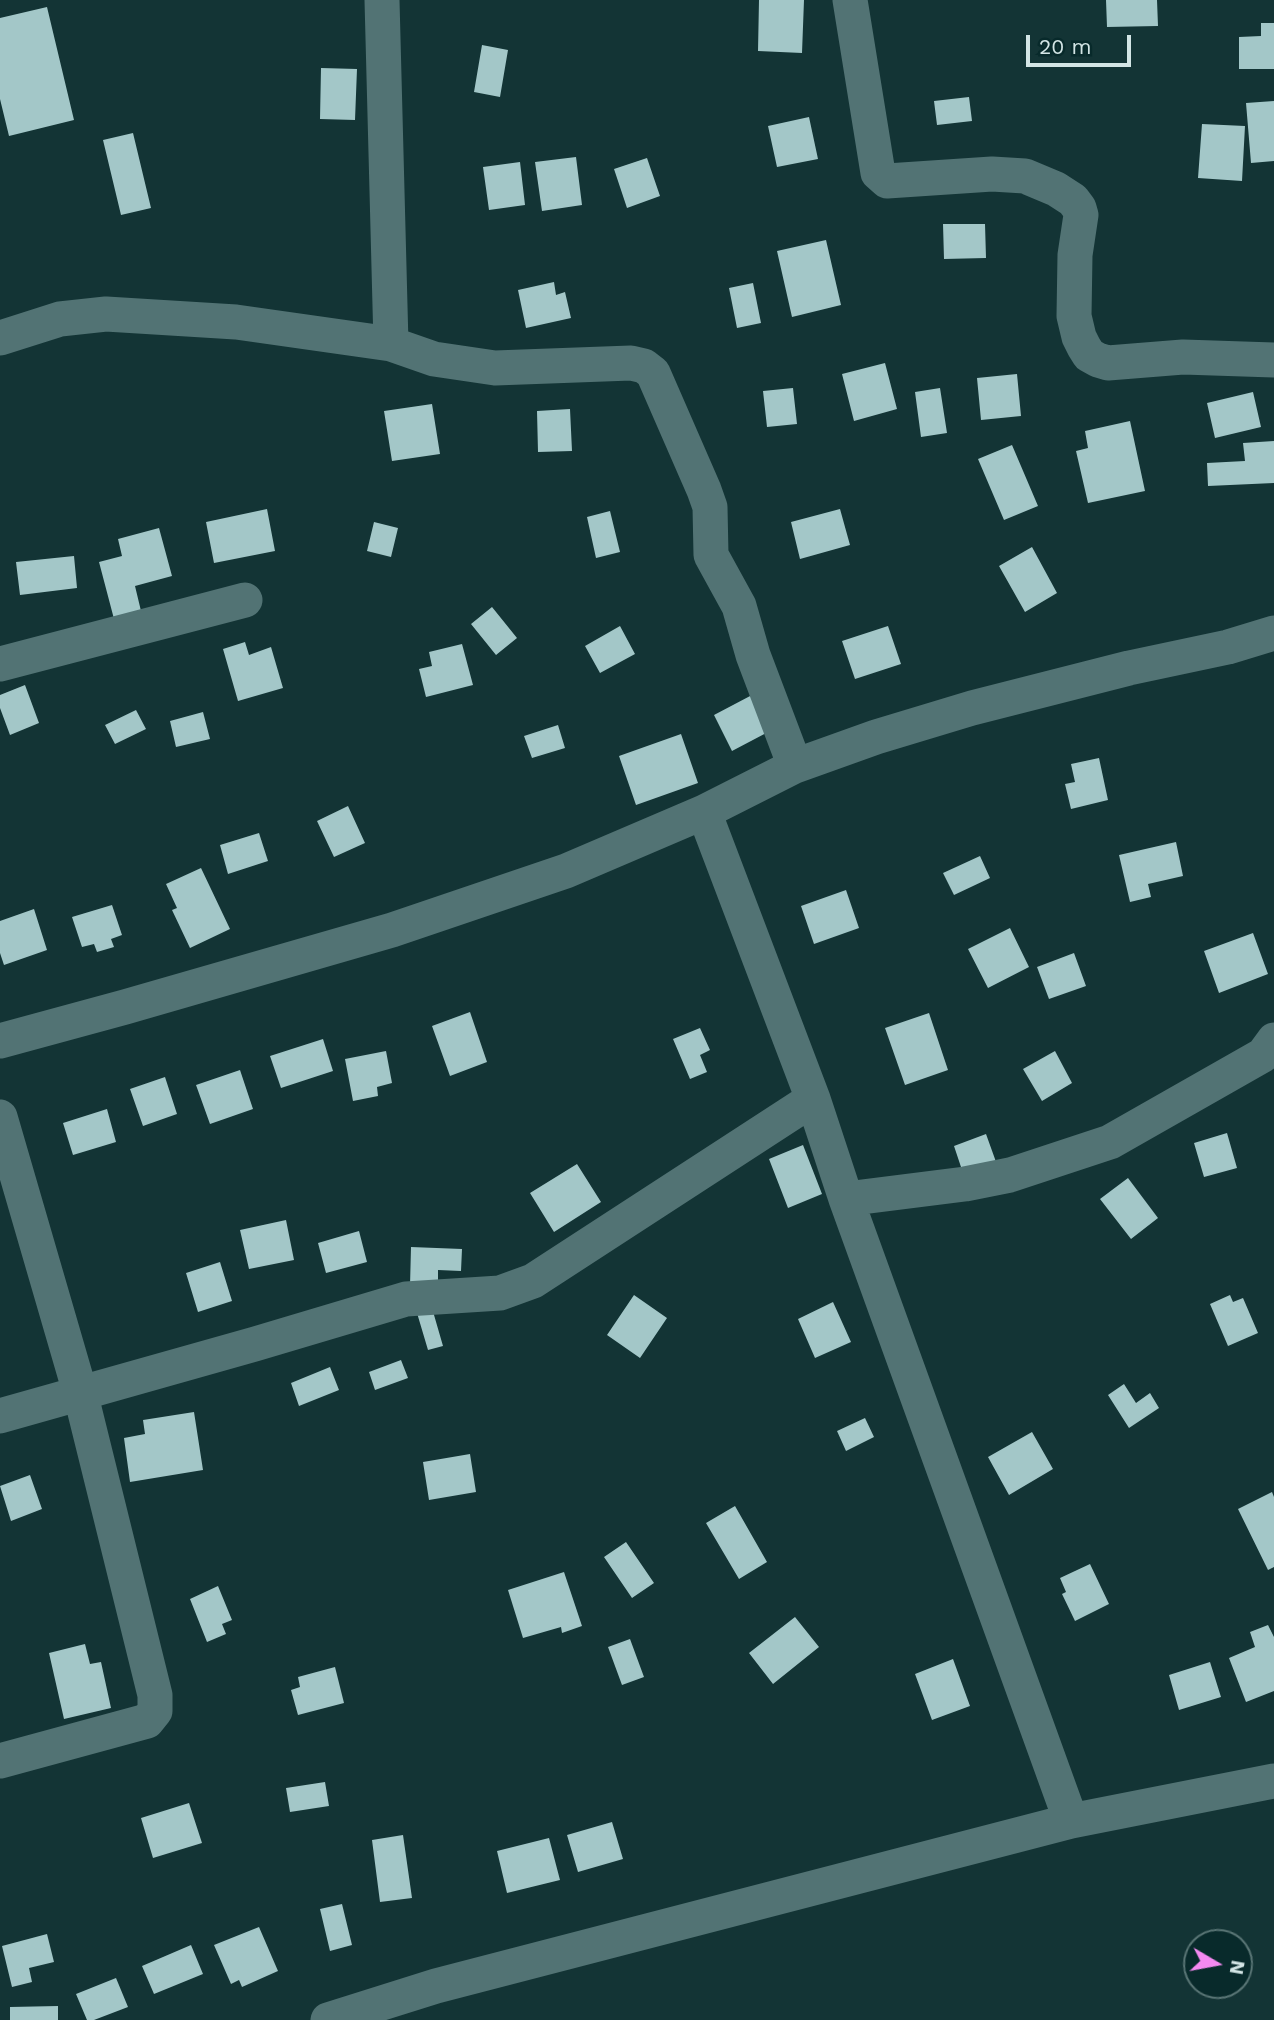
<!DOCTYPE html>
<html>
<head>
<meta charset="utf-8">
<style>
	body { margin:0 }
	#map { position:relative; width:1274px; height:2020px; overflow:hidden; background:#133435; font-family:"Work Sans",sans-serif }
	canvas { display:block }
	.north { position:absolute; left:1183px; top:1929px; width:70px; height:70px; box-sizing:border-box; background:#082a2b; border:2px solid #597575; border-radius:50%; rotate:100deg; font-size:19px; font-weight:700; line-height:28px; text-align:center; color:#d3e5e5 }
	.north::after { content:''; display:block; margin:auto; width:24px; height:32px; background:#f489f1; clip-path:polygon(50% 0,100% 100%,50% 72%,0 100%) }
	.scale { position:absolute; left:1026px; top:35px; width:105px; height:32px; box-sizing:border-box; border:4px solid #d3e5e5; border-top:0; padding-left:9px; font-size:21px; line-height:24px; white-space:nowrap; color:#d3e5e5; -webkit-text-stroke:5px #082a2b; paint-order:stroke }
</style>
</head>
<body>
<div id="map">
<canvas width="1274" height="2020"></canvas>
<div class="north">N</div>
<div class="scale">20 m</div>
</div>
<script>
const context = document.querySelector('canvas').getContext('2d');
context.lineJoin = 'round';
function fill(path, color) {
  context.fillStyle = color;
  context.fill(path, 'evenodd');
}
function trace(path, color, width, dash) {
  context.strokeStyle = color;
  context.lineWidth = width;
  context.lineCap = dash ? 'butt' : 'round';
  context.setLineDash(dash || []);
  context.stroke(path);
}
fill(new Path2D(`
	M759,0H804L802,53L758,51Z
	M1106,0H1157L1158,26L1107,27Z
	M47,7L74,120L9,136L0,99V18Z
	M1261,23H1274V69H1239V37L1261,36Z
	M482,45L508,50L500,97L474,92Z
	M321,68L357,69L355,120L320,119Z
	M969,97L972,121L937,125L934,101Z
	M1274,101V161L1251,163L1246,103Z
	M809,117L818,159L777,167L768,126Z
	M1202,124L1245,126L1242,181L1198,178Z
	M133,133L151,208L121,215L103,140Z
	M576,157L582,205L542,211L535,162Z
	M647,158L660,196L627,208L614,169Z
	M520,162L525,205L489,210L483,167Z
	M943,224H985L986,258L944,259Z
	M826,240L841,305L792,317L777,251Z
	M554,282L556,295L565,292L571,318L526,328L518,290Z
	M753,283L761,323L737,328L729,288Z
	M885,363L897,409L854,421L842,374Z
	M1017,374L1021,416L981,420L977,378Z
	M793,388L797,424L767,427L763,391Z
	M940,388L947,433L921,437L915,392Z
	M1253,392L1261,427L1215,438L1207,403Z
	M432,404L440,454L392,461L384,411Z
	M570,409L572,451L538,452L537,411Z
	M1130,421L1145,491L1088,503L1076,451L1088,448L1085,431Z
	M1274,441V483L1208,486L1207,463L1245,461L1243,443Z
	M1012,445L1038,506L1004,520L978,459Z
	M267,509L275,551L214,563L206,522Z
	M840,509L850,545L800,559L791,522Z
	M610,511L620,552L596,558L587,517Z
	M374,522L398,528L391,557L367,551Z
	M159,528L172,576L135,586L141,611L114,619L99,562L122,556L118,539Z
	M1032,547L1057,593L1025,612L999,566Z
	M74,556L77,588L20,595L16,562Z
	M492,607L517,638L496,655L471,624Z
	M620,626L635,654L600,673L585,646Z
	M888,626L901,664L855,679L842,641Z
	M245,642L249,655L271,647L283,688L238,701L223,649Z
	M462,644L473,685L426,697L419,669L432,666L429,652Z
	M25,685L39,723L10,735L0,708V695Z
	M752,695L770,731L732,751L714,715Z
	M136,710L146,729L115,744L105,725Z
	M203,712L210,739L176,747L170,721Z
	M558,725L565,748L532,758L524,736Z
	M681,734L698,783L636,805L619,756Z
	M1099,758L1108,800L1071,809L1065,784L1075,782L1071,764Z
	M348,806L365,843L334,857L317,821Z
	M259,833L268,861L228,874L220,845Z
	M1176,842L1183,876L1148,884L1151,897L1130,902L1119,855Z
	M980,856L990,878L954,895L943,873Z
	M201,868L230,929L190,948L172,910L177,908L166,884Z
	M846,890L859,928L814,944L801,906Z
	M112,905L122,935L111,939L114,947L97,952L94,944L82,947L72,917Z
	M34,909L47,950L4,965L0,953V921Z
	M1010,928L1029,967L988,988L968,949Z
	M1253,933L1268,974L1219,993L1204,951Z
	M1074,953L1086,986L1049,999L1037,967Z
	M470,1012L487,1062L450,1076L432,1026Z
	M929,1013L948,1070L905,1085L885,1028Z
	M700,1028L710,1050L700,1055L707,1072L690,1079L673,1039Z
	M323,1039L333,1071L281,1088L270,1056Z
	M386,1051L392,1083L377,1087L378,1096L353,1101L345,1059Z
	M1055,1051L1072,1083L1042,1101L1023,1069Z
	M240,1070L253,1109L210,1124L196,1085Z
	M165,1077L177,1114L143,1126L130,1089Z
	M107,1109L116,1142L73,1155L63,1123Z
	M1227,1133L1237,1168L1204,1177L1194,1143Z
	M986,1134L1000,1173L967,1185L954,1146Z
	M803,1145L822,1194L788,1208L769,1159Z
	M577,1164L601,1202L554,1232L530,1193Z
	M1128,1178L1158,1218L1131,1239L1100,1199Z
	M286,1220L294,1260L249,1269L240,1230Z
	M359,1231L367,1262L326,1273L318,1243Z
	M411,1247L462,1249L461,1271L438,1270V1287L410,1286Z
	M220,1262L232,1301L198,1312L186,1273Z
	M634,1295L667,1318L640,1358L607,1335Z
	M1230,1295L1233,1302L1243,1298L1258,1333L1228,1346L1210,1304Z
	M833,1302L851,1342L815,1358L798,1319Z
	M432,1308L443,1346L428,1350L417,1313Z
	M401,1360L408,1378L375,1390L369,1372Z
	M330,1367L339,1390L299,1406L291,1383Z
	M1124,1384L1136,1403L1150,1393L1159,1408L1129,1428L1108,1395Z
	M194,1412L203,1470L130,1482L124,1438L145,1434L143,1420Z
	M865,1418L874,1437L846,1451L837,1431Z
	M1032,1432L1053,1469L1009,1495L988,1457Z
	M470,1454L476,1492L429,1500L423,1462Z
	M30,1475L42,1509L11,1521L0,1486Z
	M1272,1492L1274,1497V1567L1268,1570L1238,1509Z
	M735,1506L767,1562L739,1579L706,1523Z
	M626,1542L654,1583L632,1598L604,1557Z
	M1090,1564L1109,1604L1075,1621L1062,1594L1066,1592L1060,1578Z
	M564,1572L582,1626L562,1633L561,1627L523,1638L508,1590Z
	M218,1586L232,1620L222,1624L226,1634L207,1642L190,1599Z
	M795,1617L819,1647L773,1684L749,1653Z
	M1268,1625L1274,1637V1691L1246,1702L1229,1658L1255,1647L1250,1632Z
	M630,1639L644,1677L622,1685L608,1647Z
	M85,1644L90,1664L101,1662L111,1708L64,1719L49,1653Z
	M953,1659L970,1706L932,1720L915,1674Z
	M1210,1662L1221,1697L1179,1710L1169,1675Z
	M335,1667L344,1703L298,1715L291,1690L300,1687L298,1677Z
	M325,1782L329,1806L290,1812L286,1788Z
	M189,1803L202,1843L153,1858L141,1818Z
	M612,1822L623,1859L578,1872L567,1835Z
	M403,1835L412,1898L380,1902L372,1840Z
	M549,1838L560,1880L507,1893L497,1851Z
	M342,1904L352,1945L330,1951L320,1909Z
	M259,1927L278,1971L242,1987L239,1980L231,1984L214,1945Z
	M47,1934L54,1962L29,1968L32,1982L12,1987L2,1946Z
	M191,1945L203,1974L154,1994L142,1966Z
	M116,1978L128,2007L94,2020H87L76,1994Z
	M58,2006V2020H10V2007Z`), '#a3c7c8');
trace(new Path2D(`
	M382,0L391,344
	M850,0L878,173L887,181L992,174L1025,176L1056,189L1073,200L1079,208L1081,215L1075,255L1074,316L1079,337L1084,347L1089,355L1098,360L1108,363L1183,357L1274,360
	M0,338L60,319L106,314L236,322L391,344L434,359L495,368L631,363L644,366L653,373L704,490L710,507L711,555L739,606L753,655L795,766
	M0,664L245,600
	M704,812L813,1099L846,1199L1071,1821
	M0,1041L125,1007L392,930L566,871L704,812L795,766L876,737L972,708L1129,668L1228,647L1274,633
	M0,1117L80,1392L155,1695V1711L147,1721L0,1761
	M846,1199L965,1184L1010,1175L1110,1142L1263,1055L1274,1040
	M0,1416L255,1344L406,1299L500,1293L533,1281L813,1099
	M328,2020L436,1986L1071,1821L1274,1781`), '#527374', 35);
</script>
</body>
</html>
